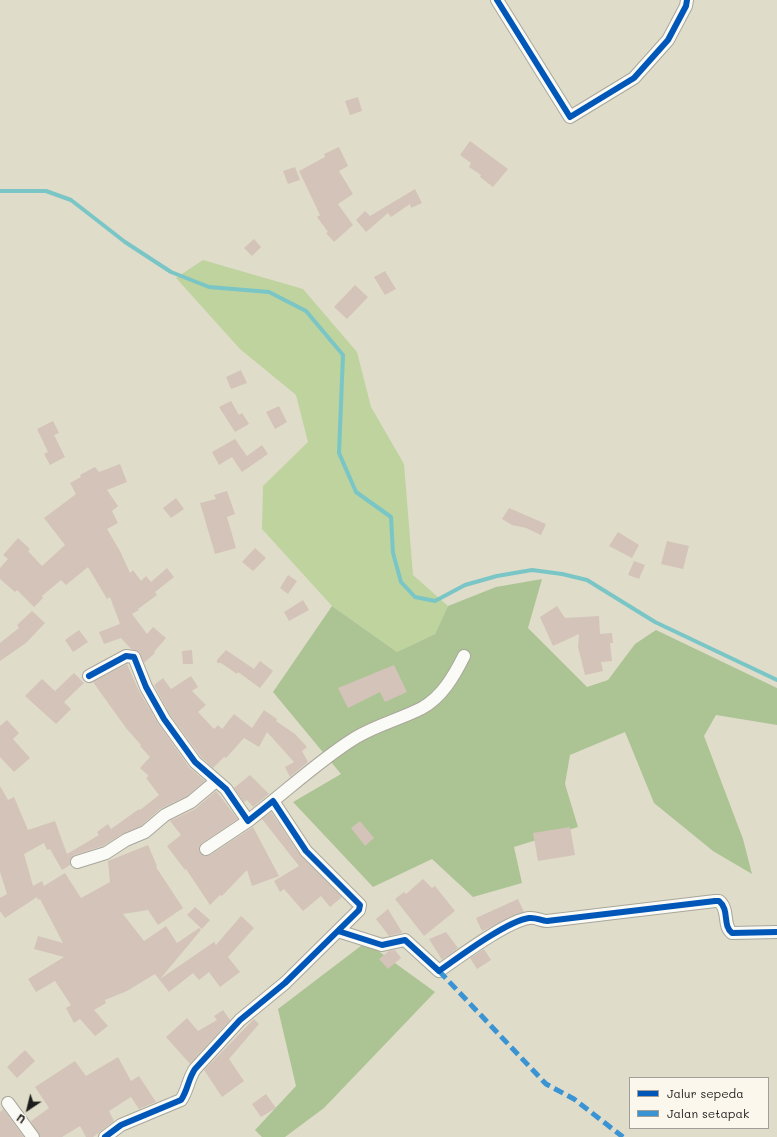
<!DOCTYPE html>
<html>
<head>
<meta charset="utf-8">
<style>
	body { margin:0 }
	#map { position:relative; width:777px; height:1137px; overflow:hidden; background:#e0dcca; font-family:Mali,sans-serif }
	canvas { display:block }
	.legend { position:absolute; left:629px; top:1077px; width:140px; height:52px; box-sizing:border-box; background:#fbf7ec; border:1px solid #a29f99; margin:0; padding:5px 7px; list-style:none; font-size:12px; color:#1c1c1c }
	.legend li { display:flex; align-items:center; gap:8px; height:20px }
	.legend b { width:20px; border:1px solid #a29f99 }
	.north { position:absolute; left:8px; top:1089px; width:40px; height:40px; -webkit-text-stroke:3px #fbf7ec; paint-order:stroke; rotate:215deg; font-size:11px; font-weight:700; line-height:16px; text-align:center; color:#1c1c1c }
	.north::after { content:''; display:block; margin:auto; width:14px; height:18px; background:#1c1c1c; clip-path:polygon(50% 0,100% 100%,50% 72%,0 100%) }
</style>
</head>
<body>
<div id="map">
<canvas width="777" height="1137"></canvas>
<ul class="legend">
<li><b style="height:5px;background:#0057b8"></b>Jalur sepeda</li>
<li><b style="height:5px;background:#3a94d4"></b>Jalan setapak</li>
</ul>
<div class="north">U</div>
</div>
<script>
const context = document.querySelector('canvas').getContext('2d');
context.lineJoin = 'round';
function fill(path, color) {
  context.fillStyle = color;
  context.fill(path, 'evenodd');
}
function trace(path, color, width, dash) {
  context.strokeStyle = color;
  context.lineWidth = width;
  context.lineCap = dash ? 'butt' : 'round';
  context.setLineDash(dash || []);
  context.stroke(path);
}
fill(new Path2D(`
	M203,260L303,289L357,352L371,407L404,464L413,575L448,606L435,634L397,652L332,606L262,529L263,486L308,442L296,395L240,349L176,278Z`), '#bed39d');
fill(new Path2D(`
	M542,579L528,628L587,687L608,680L635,644L656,630L777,688V725L716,715L704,736L743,839L752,874L713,851L654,803L625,732L570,755L565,784L578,827L514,847L522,883L473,897L432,859L373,887L293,802L341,774L273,692L332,606L397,652L435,634L448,606L496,587Z
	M366,942L435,992L324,1108L285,1137H262L255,1130L296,1086L278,1009Z`), '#acc494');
trace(new Path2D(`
	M0,191H46L71,200L125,242L171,272L209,287L269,292L306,311L343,355L339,453L356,492L391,517L393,553L401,582L415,597L435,601L465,585L497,576L532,570L562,574L587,580L655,622L777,680`), '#7ac6c6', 4);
fill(new Path2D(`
	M358,97L362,111L350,115L345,101Z
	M470,141L508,169L493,187L480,177L481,175L469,167L471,163L460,155Z
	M339,147L348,166L339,171L353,194L338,204L353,225L334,242L326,233L328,232L317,217L320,215L299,171L325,157L324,154Z
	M295,167L300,180L288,184L283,171Z
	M415,189L422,203L411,208L410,204L391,217L388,213L366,232L356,220L365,211L370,216Z
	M254,239L261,247L252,256L244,248Z
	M385,271L396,289L385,295L374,277Z
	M355,285L368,297L347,319L334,307Z
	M241,370L247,383L231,389L226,377Z
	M231,401L239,415L242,413L249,424L235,432L219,407Z
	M279,406L287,422L275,429L266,412Z
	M53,421L59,433L54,435L65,457L50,465L44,454L48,452L37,429Z
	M235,439L247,456L262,445L268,454L242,472L232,457L219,465L212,452Z
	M120,464L127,482L107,490L118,506L112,511L118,523L107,529L120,551L130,573L133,570L141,581L146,576L151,582L167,568L174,577L155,592L157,595L138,609L139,610L132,614L147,634L153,627L166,638L154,652L155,653L144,663L139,651L131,649L121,638L104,644L99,632L120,624L110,597L107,599L88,567L66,585L61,580L42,596L43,598L34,607L17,590L15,592L0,579V568L8,559L3,555L18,538L30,549L28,551L42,566L65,545L44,518L76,494L70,483L81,477L80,475L95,467L99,472Z
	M227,491L235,514L227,517L236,548L215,554L200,503L216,499L214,495Z
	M176,498L184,509L171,518L163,508Z
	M509,508L546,524L541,535L526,528L512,525L502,519Z
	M618,532L639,545L632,558L609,546Z
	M667,541L689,546L683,569L661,564Z
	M255,548L266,558L253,571L242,562Z
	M634,561L645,565L639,579L628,575Z
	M288,575L297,581L288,594L280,588Z
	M303,600L309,610L289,621L284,612Z
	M557,606L565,618L599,616L600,634L612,633L613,643H610L612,661L601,662L603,671L585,675L578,647L579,634L553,646L540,617Z
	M32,611L45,623L26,643L0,661V643L19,628L17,625Z
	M79,630L88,642L73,652L65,640Z
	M192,650L193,664H183L182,651Z
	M226,650L254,669L260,661L273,671L260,688L238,672L237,674L221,663H217V660Z
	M127,664L139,691L158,723L189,767L205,781L187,796L160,809L141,826L122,834L103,846L74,855L70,860V865L62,870L50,849L47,850L44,843L24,854L33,886L42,881L44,886L65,873L81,898L110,882L108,861L148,845L157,866L156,867L183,908L158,925L148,910L123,914L144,941L166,926L177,943L199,928L201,930L160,979L214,942L216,945L241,916L254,928L228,957L240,972L220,987L209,972L199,980L193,973L169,992L155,974L127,991L105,1000L106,1003L94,1010L108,1026L95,1036L80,1019L74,1023L66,1008L71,1005L55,981L36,992L28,979L64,957L34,949L38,936L63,943L40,899L38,900L37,897L5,918L0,911V898L7,894L0,872V786L8,800L14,797L28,830L55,821L67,854L99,835L97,832L108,824L111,829L139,809L140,810L159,795L146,778L149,776L140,768L150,757L140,746L141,745L126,728L93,682Z
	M394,665L407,692L385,702L380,692L348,708L338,688Z
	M74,673L84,683L64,702L71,709L56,724L25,696L42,679L55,691Z
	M191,676L198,687L192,691L206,705L198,712L214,729L218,725L222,729L234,714L252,728L264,710L277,719L276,721L295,734L307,747L302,751L308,762L290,777L285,767L294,762L267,732L259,747L244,738L226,758L224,757L213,768L201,757L170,715L154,685L163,678L171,689Z
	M7,720L19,733L13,739L30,758L14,772L0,757V726Z
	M250,775L269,794L253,807L247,800L244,802L234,788Z
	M216,791L238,819L202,843L199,849L200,853L206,856L210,855L253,827L279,876L252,886L247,870L222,896L220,895L210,905L186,869L185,870L167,846L181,835L170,821L195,809Z
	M271,812L301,856L342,897L330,907L321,896L303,911L284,889L280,892L274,881L299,866L262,819Z
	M360,821L374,838L365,846L351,828Z
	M570,827L575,855L538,861L533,833Z
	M423,879L432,888L435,886L455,911L424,936L395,899L404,892L406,894Z
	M518,899L524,912L482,931L476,918Z
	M195,907L210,920L202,929L187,915Z
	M388,909L402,932L401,933L389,936L376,919Z
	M446,932L458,948L442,960L429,939Z
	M484,949L491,960L477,969L470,958Z
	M395,950L401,958L388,969L379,959L389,951Z
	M223,1010L230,1020L190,1064L166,1037L187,1018L198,1031L217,1020L214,1016Z
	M254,1019L259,1024L229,1059L244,1081L222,1097L204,1070Z
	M25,1050L35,1061L17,1078L7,1067Z
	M118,1057L131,1081L139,1076L156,1102L139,1109L131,1097L109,1111L114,1121L93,1137H86L80,1126L62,1137H40L31,1121L49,1108L35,1087L75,1061L86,1076Z
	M266,1094L276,1108L261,1117L252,1104Z
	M3,1109L24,1137H0V1112Z`), '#d4c3b9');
const street = new Path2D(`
	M497,0L570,117L634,78L668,40L686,6L687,0
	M89,676L126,656L134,657L146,687L164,719L195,762L226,789L248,821L273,801L306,851L360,905L359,910L354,915L285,983L240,1020L195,1069C188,1079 188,1090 181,1100L121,1125L105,1137
	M273,801C300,779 326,756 355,738C376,725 401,719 422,708C442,697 454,676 464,656
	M206,849L248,821
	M77,862L106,853L126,840L145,832L165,815L191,802L216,781
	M338,931L382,945L405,940L439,971C459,957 507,921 529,918C536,917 541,921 547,921L715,901H719C730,910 722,925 732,933L777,932
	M8,1103L33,1137`);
trace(street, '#a9a79b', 14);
trace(street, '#fafaf7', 12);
trace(new Path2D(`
	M439,971L546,1084L574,1099L623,1137`), '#3a94d4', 5, [10, 5]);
trace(new Path2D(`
	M497,0L570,117L634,78L668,40L686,6L687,0
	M89,676L126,656L134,657L146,687L164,719L195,762L226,789L248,821L273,801L306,851L360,905L359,910L354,915L285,983L240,1020L195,1069C188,1079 188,1090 181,1100L121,1125L105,1137
	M338,931L382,945L405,940L439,971C459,957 507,921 529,918C536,917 541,921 547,921L715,901H719C730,910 722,925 732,933L777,932`), '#0057b8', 6);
</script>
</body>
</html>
